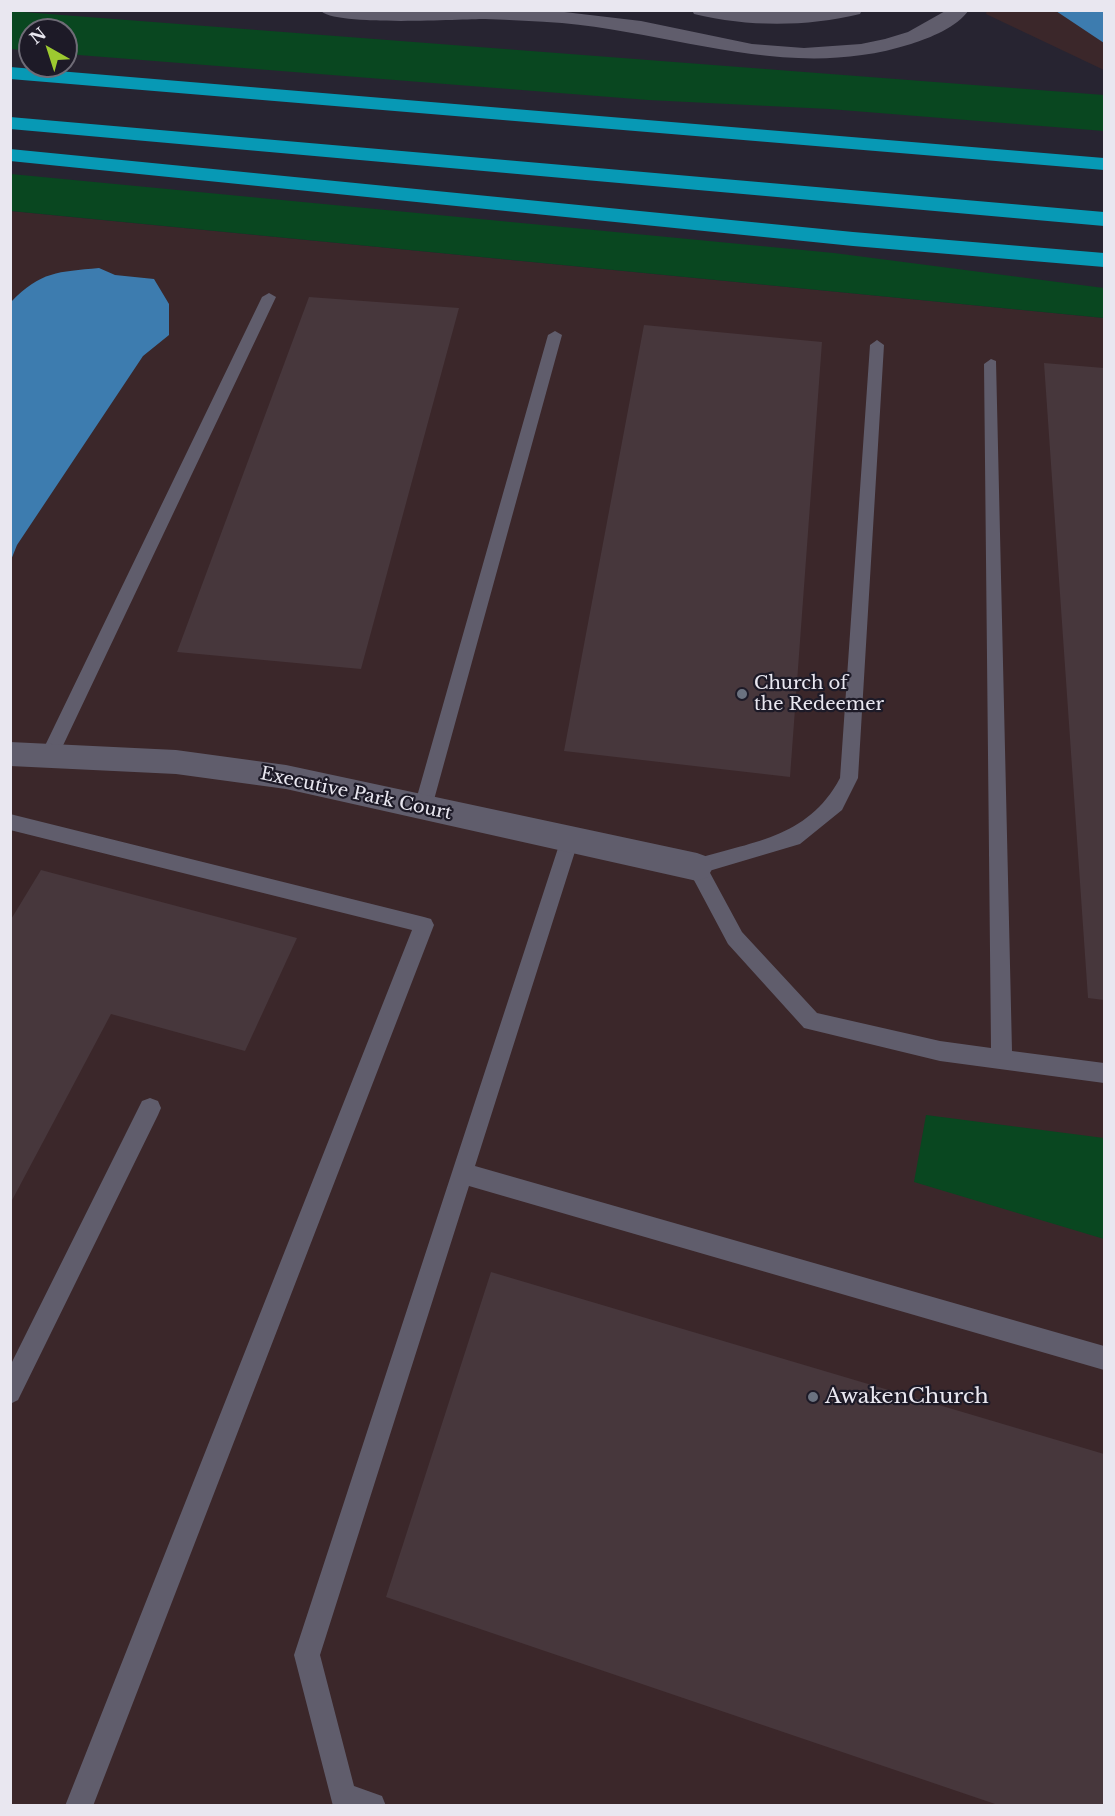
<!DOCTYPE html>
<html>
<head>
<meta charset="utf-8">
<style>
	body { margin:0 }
	#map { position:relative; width:1115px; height:1816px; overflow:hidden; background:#272431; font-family:"Libre Baskerville",serif }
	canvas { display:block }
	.frame { position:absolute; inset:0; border:12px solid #e9e7f0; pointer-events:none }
	.north { position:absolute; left:18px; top:18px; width:60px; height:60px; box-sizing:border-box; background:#1d1a27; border:2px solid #6f6c77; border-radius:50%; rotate:321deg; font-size:16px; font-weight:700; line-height:24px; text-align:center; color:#e9e7f0 }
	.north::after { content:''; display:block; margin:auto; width:21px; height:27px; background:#9dca30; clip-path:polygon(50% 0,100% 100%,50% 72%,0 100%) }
</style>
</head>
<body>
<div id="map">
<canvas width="1115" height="1816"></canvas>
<div class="frame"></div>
<div class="north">N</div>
</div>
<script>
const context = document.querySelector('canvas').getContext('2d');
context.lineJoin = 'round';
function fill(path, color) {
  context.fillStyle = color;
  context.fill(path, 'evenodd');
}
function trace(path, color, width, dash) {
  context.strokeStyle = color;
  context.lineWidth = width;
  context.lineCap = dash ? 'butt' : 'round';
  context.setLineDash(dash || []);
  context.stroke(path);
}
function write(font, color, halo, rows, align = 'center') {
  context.font = font + ' "Libre Baskerville",serif';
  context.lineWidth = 4.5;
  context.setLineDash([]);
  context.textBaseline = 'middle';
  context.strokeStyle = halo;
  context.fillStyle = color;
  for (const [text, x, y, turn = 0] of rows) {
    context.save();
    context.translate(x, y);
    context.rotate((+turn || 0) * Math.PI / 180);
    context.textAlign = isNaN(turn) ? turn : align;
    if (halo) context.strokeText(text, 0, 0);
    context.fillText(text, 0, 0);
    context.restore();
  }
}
fill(new Path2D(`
	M987,10L1104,11V70L986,14Z
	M10,211L1104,318V1805H11Z`), '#3b272a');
fill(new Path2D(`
	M10,11L1104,95V131L829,109L648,100L66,54V30H30V51L11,49Z
	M11,174L834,253L1104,288V318L11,211Z
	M926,1115L1104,1138V1239L914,1182Z`), '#094720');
fill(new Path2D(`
	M1056,11H1104V43Z
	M99,268L115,275L154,279L169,304V335L143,356L17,545L11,560V302C41,271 58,272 99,268Z`), '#3d7caf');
fill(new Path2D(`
	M309,297L459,308L361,669L177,652Z
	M644,325L822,342L790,777L564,751Z
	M1044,363L1104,368V1000L1088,998Z
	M41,870L297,938L245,1051L111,1014L10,1204V921Z
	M491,1272L1104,1454V1806H1001L386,1597Z`), '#47373c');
fill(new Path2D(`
	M269,293L276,297L58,756L55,761L49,763L43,761L40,756L262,297Z
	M555,331L562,335L432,807L430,812L423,815L416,812L414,807L548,335Z
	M877,340L884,345L858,778L842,810L800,844L709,871L742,932L817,1013L940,1041L991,1048L984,364L991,359L996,361L1012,1051L1104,1063V1083L940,1061L804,1028L728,944L687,867L690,861C750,841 807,840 840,778L870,345Z
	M10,814L424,917L431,919L434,925L93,1806H65L412,930L10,830Z
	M570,831L577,833L579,839L475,1166L1104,1346V1370L469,1186L320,1655L354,1786L382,1796L386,1806H333L294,1655L561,839L563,833Z
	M150,1098L158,1101L161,1108L158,1115L18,1400L10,1404V1366L142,1101Z`), '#605d6c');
fill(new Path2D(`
	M320,10L556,11L641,21L752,44L804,48L861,44L885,39L908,32L947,10H969C957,27 930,38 911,44C791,82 682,34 562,23C537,21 511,20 485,19C460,19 332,27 320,10Z
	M692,10H862L860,14C806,27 748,27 694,14Z
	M10,742L176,750L286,765L697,853L708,857L713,867L708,877L697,881L286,789L176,774L10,766Z`), '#605d6c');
fill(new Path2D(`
	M10,67L1104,158V170L10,79Z
	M10,117L1104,212V226L10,129Z
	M10,149L853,232L1104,253V267L853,246L10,161Z`), '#0799b5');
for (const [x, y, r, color] of [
	[742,694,6,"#6b7280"],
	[813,1397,6,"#6b7280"]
]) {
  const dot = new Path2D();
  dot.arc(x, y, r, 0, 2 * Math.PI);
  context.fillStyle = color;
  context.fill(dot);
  trace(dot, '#1d1a27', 2);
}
write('18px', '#e9e7f0', '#1d1a27', [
	["Church of",754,684],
	["the Redeemer",754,705]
], 'left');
write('18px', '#e9e7f0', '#1d1a27', [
	["Executive Park Court",356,794,12]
]);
write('21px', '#e9e7f0', '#1d1a27', [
	["AwakenChurch",825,1397]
], 'left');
</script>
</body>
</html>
